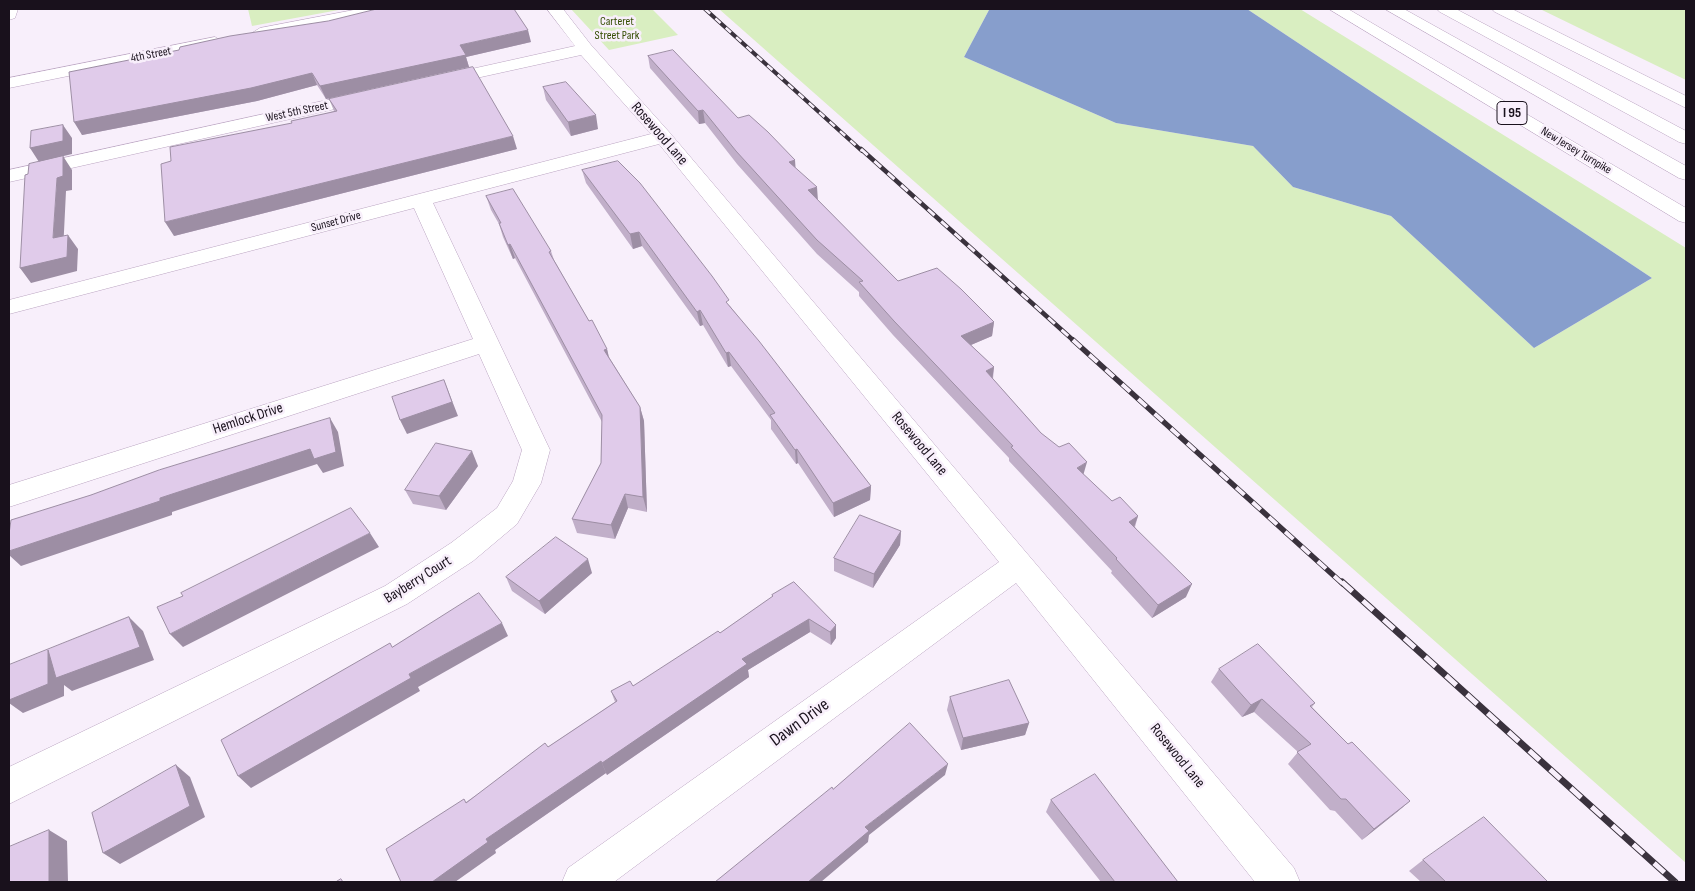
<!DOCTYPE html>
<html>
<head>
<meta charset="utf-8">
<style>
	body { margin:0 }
	#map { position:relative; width:1695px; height:891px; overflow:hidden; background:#f8effb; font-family:"Sofia Sans Condensed",sans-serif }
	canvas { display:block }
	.frame { position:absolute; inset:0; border:10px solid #19111c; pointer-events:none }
</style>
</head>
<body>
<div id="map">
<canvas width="1695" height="891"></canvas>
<div class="frame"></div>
</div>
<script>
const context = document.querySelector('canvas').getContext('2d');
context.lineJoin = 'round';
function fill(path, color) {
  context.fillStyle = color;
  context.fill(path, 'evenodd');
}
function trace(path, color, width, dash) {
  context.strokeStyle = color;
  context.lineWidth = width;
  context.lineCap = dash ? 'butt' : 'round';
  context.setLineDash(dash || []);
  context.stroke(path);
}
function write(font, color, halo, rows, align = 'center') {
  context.font = font + ' "Sofia Sans Condensed",sans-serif';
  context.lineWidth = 5;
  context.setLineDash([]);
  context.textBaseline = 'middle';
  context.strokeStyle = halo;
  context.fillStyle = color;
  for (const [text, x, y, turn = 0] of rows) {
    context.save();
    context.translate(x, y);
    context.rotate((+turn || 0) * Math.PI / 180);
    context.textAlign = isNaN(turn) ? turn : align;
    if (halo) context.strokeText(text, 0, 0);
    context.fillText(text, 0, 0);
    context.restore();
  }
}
fill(new Path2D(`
	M248,9H344L252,26Z
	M571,9H652L678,35L609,50Z
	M719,9H987L989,10L964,57L1116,123L1253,146L1293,187L1391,216L1534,348L1652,278L1247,9H1300L1686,248V863Z
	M1540,9H1686V80Z`), '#d9eec1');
fill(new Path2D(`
	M987,9H1247L1652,278L1534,348L1391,216L1293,187L1253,146L1116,123L964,57L989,10Z`), '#879ecc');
const minor = new Path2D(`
	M9,9H18L15,18L9,20Z
	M359,9H389L381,14L260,38L252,33L260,28Z
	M547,9H563L591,45L670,133L1294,868L1300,882H1255L1016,583L614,882H562L568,868L999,562L659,144L433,203L550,450L541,483L517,524L473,561L407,604L9,804V767L385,586L451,543L497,508L513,481L522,450L479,354L9,507V485L473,339L414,208L9,314V300L651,134L581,55L440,86L434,85L431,81L434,77L440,76L575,46Z
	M215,37L223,42L221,45L9,88V78Z
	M369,91L375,92L378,96L375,100L9,182V170Z`);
const motorway = new Path2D(`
	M1329,9H1348L1686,208V223L1679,221Z
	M1385,9H1404L1686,166V180L1679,178Z
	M1437,9H1456L1686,131V144L1679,142L1440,12Z
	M1492,9H1512L1686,96V108L1495,12Z`);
trace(minor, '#baa4c1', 1);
trace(motorway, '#baa4c1', 1);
fill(minor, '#fff');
fill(motorway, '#fff');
const railFar3 = new Path2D(`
	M705,9L862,151`);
const railFar2 = new Path2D(`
	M861,149L1074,341`);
const railFar1 = new Path2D(`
	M1073,340L1343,584`);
const rail = new Path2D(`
	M1342,582L1675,882`);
trace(railFar3, '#3a323d', 4);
trace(railFar2, '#3a323d', 4.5);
trace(railFar1, '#3a323d', 5.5);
trace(rail, '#3a323d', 7);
trace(railFar3, '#f8effb', 2.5, [7]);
trace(railFar2, '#f8effb', 3, [9]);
trace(railFar1, '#f8effb', 4, [11]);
trace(rail, '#f8effb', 5, [14]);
fill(new Path2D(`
	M531,42L466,57L469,67L326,99L317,85L257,101L82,135L69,72Z
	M648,56L738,118L795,160V168L817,199L898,281L994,322L992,336L971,345L994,367L993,379L1041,433L1083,474L1112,501L1138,516L1135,527L1186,597L1152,618L1111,573L1112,571L1009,461V458L893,335L859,296V292L817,254L737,164L705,123L699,124L650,68Z
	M543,87L598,129L571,136L546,100Z
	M329,99L517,149L174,236L292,123L334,111Z
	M582,170L730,306L871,486L870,500L834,517L798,463L796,464L771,429V420L731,366L728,367L703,325L700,326L642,246L633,249L586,183Z
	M486,196L551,251L554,260L589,321L607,349L609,357L640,407L644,421L647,512L628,508L615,539L577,533L572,519L601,463L602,422L515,258L513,259L503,237L499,224L491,210Z
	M478,466L446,510L413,504L405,490Z
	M901,531L900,545L873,588L834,571V558Z
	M592,573L545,614L512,591L506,577Z
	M794,582L836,638L831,645L810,632L748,670L749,677L607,775L606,773L495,850L496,853L464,799L466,802L615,702L611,691L633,686L720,633L772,597V595Z
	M1219,669L1315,703L1312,707L1348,744L1410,801L1397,812L1362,840L1335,811L1330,810L1288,764L1298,752L1254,712L1242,717L1211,682Z
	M950,697L1029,723L1025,735L961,750L947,710Z
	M1051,800L1178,882H1101L1046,812Z
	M1423,860L1548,882H1421L1409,871Z`), '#c1afc9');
fill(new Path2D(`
	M528,30L531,42L466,57L469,67L326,99L320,86L460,45Z
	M312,73L317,85L257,101L82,135L74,122Z
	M703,110L705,123L699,124L698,111Z
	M596,115L598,129L571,136L568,122Z
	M63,125L72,138V154L39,162L30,148Z
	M513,136L517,149L174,236L165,222Z
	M63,156L72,170V190L66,191L63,252L53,238L57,178Z
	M795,160L796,174L789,162Z
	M817,187L818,201L808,190Z
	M639,232L642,246L633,249L630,234Z
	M68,235L78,249L77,271L31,283L20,268Z
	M510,244L515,258L513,259L508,245Z
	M700,310L703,325L700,326L697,312Z
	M994,322L992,336L959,350L961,336Z
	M607,349L610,363L604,350Z
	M729,352L731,366L728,367L726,353Z
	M994,367L992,381L986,371Z
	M444,380L458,416L407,434L400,420Z
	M640,407L644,421L647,512L643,497Z
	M330,418L338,432L344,466L323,473L317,464L172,512V515L21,566L9,555V551L160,498Z
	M797,449L798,463L796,464L795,450Z
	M472,451L478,466L446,510L439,496Z
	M1087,462L1083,476L1077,468Z
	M871,486L870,500L834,517L833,503Z
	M625,494L628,508L615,539L611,525Z
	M1138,516L1133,530L1129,522Z
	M901,531L900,545L873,588L874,574Z
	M370,533L379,547L183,647L170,634Z
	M588,559L592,573L545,614L539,601Z
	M1192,584L1186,597L1152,618L1158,605Z
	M129,617L143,631L154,660L72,691L64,685V696L23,713L9,703V700L48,650Z
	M809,619L810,632L748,670L749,677L607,775L602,763L742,659Z
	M502,623L508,636L418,687L420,691L251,788L238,776L409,674Z
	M836,625V638L831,645L830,632Z
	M1262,699L1254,712L1242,717L1251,705Z
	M1029,723L1025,735L961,750L963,738Z
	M601,761L606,773L495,850L496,853L455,882H432L486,839Z
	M948,764L945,775L869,835L868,842L821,882H808L865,827Z
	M176,765L190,777L205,817L120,864L103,853Z
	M1410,801L1397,812L1362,840L1374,829Z
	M49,830L67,841L68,882H49Z`), '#9d8ea4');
const building = new Path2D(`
	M377,9H514L528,30L460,45L466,55L320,86L312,73L251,88L74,122L69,72L179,50L180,47L230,36L328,21Z
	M673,50L738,118L749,115L768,132L795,160L789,162L817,187L808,190L898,281L937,268L961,289L994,322L961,336L994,367L986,371L1041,433L1059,447L1069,443L1087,462L1077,468L1112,501L1120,497L1138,516L1129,522L1192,584L1158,605L1116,559L1117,558L1011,447L1013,446L894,321L859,282L863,281L817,240L736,151L703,110L698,111L648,56Z
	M473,67L513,136L165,222L161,164L171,161L170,147L292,123L291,121L337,111L329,99Z
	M566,82L596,115L568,122L543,87Z
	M63,125V141L30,148L31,131Z
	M63,156V176L57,178L53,238L68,235L67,257L20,268L25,175L28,174L29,164Z
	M618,161L640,183L712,276L729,300L726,302L759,341L871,486L833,503L797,449L795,450L770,415L775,413L729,352L726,353L700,310L697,312L639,232L630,234L582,170Z
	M513,189L551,251L549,252L589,321L592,320L607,349L604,350L640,407L643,497L625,494L611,525L572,519L601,463L602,415L510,244L508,245L499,223H501L486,196Z
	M444,380L452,402L400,420L392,397Z
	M330,418L336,452L314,459L310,449L160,498V501L9,551V534L11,520L91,495L159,470Z
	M436,443L472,451L439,496L405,490Z
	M351,508L370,533L170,634L157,607L183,596L181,593Z
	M860,515L901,531L874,574L834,558Z
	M556,537L588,559L539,601L506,577Z
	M794,582L836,625L830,632L809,619L742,659L747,664L602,763L601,761L486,839L488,842L432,882H401L386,849L464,799L466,803L545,743L548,747L617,701L611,691L630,681L633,686L718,631L720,633L773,596L772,595Z
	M479,593L502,623L409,674L411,678L238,776L221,740L390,643L392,647Z
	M129,617L140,647L56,678L48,650V684L9,700V665Z
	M1258,644L1315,703L1310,706L1348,744L1352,742L1410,801L1374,829L1346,799H1341L1297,752L1311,744L1262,699L1251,705L1219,669Z
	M1009,680L1029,723L963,738L950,697Z
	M910,723L948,764L865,827L869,831L808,882H715L832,787L833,789Z
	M176,765L190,806L103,853L92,813Z
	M1095,774L1178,882H1115L1051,800Z
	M1484,817L1548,882H1446L1423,860Z
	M49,830V882H9V847Z
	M341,879L343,882H336Z`);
fill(building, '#e0cbea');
trace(building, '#9d8ea4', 1);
write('12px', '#334d00', '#f8effb', [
	["Carteret",617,22],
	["Street Park",617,36]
]);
write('12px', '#19111c', '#f8effb', [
	["4th Street",151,55,-11],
	["West 5th Street",297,112,-12],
	["New Jersey Turnpike",1576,151,31],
	["Sunset Drive",336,222,-15]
]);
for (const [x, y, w] of [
	[1512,113,30]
]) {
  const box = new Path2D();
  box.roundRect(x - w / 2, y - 11.5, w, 23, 4);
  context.fillStyle = '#f8effb';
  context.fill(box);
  trace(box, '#19111c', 1);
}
write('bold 14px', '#19111c', null, [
	["I 95",1512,113]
]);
write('15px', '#19111c', '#f8effb', [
	["Rosewood Lane",659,134,49],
	["Hemlock Drive",248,419,-18],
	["Rosewood Lane",919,444,50],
	["Bayberry Court",418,580,-32],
	["Rosewood Lane",1177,756,51]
]);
write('18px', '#19111c', '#f8effb', [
	["Dawn Drive",800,723,-36]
]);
</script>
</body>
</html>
